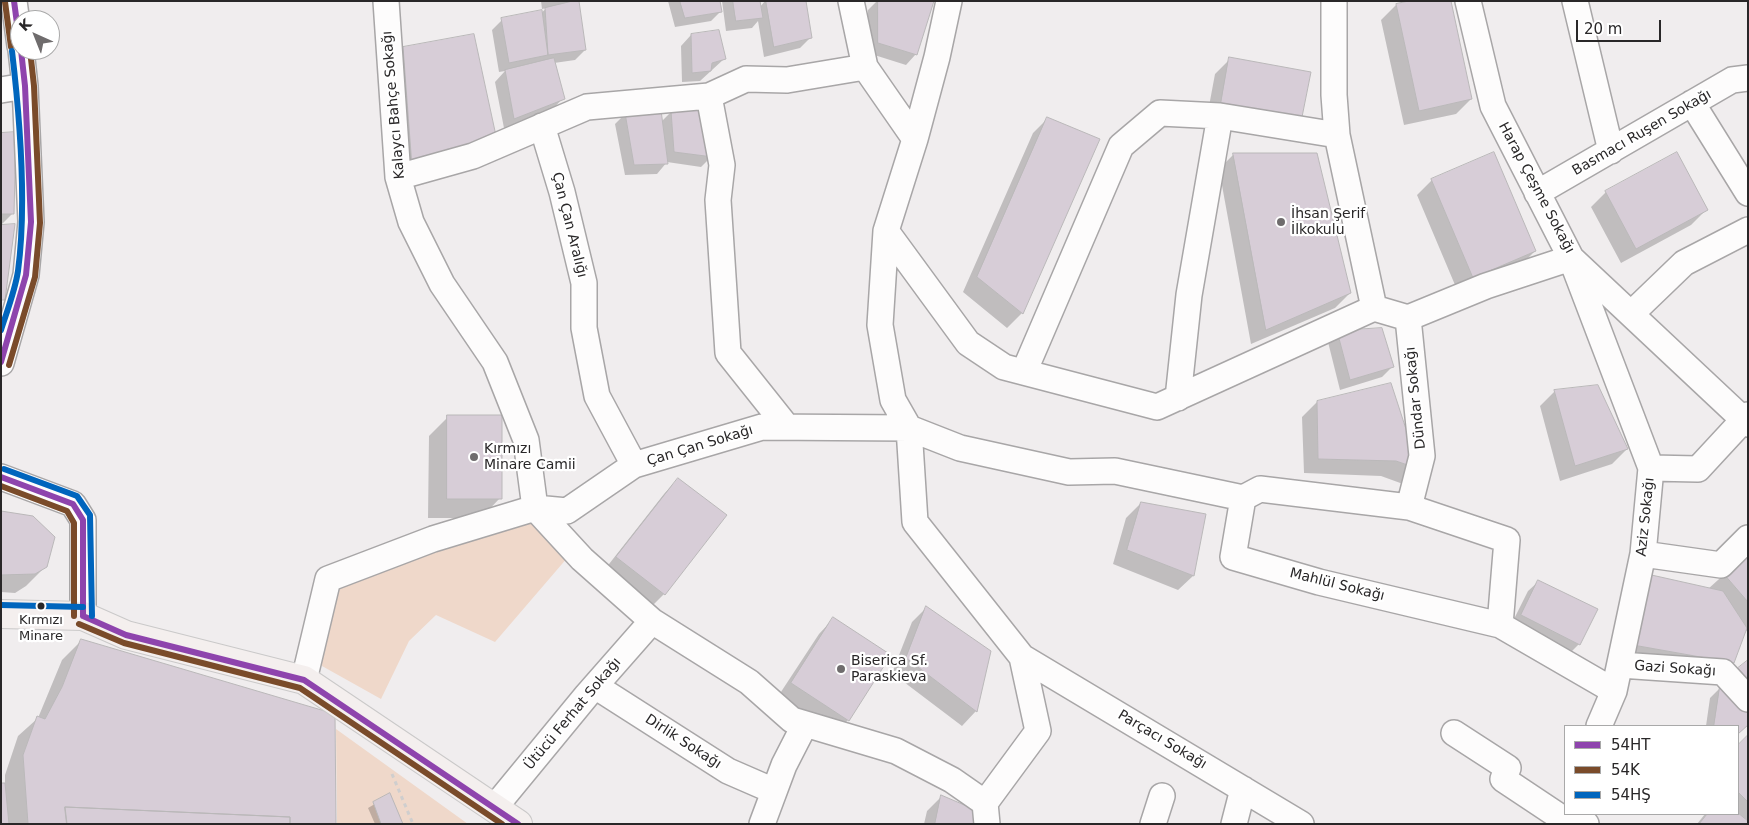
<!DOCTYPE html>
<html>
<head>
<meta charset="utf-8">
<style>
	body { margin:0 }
	#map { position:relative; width:1749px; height:825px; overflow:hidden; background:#f0edee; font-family:"DejaVu Sans",sans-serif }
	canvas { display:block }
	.frame { position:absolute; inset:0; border:2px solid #292728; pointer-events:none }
	.legend { position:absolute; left:1564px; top:725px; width:175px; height:90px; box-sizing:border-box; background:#fff; border:1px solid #a9a9a9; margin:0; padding:6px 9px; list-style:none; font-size:15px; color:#292728 }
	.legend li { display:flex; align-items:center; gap:10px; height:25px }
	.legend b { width:25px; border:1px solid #a9a9a9 }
	.north { position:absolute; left:10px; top:10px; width:50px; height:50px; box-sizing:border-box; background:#fff; border:1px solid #a9a9a9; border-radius:50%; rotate:316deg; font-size:14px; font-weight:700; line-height:20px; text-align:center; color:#292728 }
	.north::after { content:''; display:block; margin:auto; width:18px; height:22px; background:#6f6c6d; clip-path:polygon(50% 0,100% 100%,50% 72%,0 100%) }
	.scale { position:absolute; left:1576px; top:20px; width:85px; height:22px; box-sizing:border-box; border:2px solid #292728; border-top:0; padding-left:6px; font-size:15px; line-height:18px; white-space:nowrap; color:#292728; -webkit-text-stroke:4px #fff; paint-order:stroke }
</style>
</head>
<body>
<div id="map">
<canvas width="1749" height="825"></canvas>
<div class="frame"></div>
<ul class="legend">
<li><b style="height:6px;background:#8e44ad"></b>54HT</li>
<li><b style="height:6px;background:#7a4b2a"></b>54K</li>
<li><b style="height:6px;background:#0065bd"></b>54HŞ</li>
</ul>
<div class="north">K</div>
<div class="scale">20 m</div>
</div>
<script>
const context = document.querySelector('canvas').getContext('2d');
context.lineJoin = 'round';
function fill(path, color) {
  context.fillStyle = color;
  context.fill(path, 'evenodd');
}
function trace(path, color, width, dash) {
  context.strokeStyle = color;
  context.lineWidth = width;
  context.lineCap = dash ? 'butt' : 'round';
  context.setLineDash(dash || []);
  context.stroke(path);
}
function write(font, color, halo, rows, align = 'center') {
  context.font = font + ' "DejaVu Sans",sans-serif';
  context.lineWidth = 4.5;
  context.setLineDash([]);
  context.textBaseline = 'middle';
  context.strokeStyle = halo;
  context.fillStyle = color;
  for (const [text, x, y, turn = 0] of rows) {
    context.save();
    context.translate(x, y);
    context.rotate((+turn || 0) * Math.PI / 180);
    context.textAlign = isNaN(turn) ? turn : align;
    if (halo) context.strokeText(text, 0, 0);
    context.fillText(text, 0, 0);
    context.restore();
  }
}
fill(new Path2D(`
	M529,518L568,557L495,642L436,615L409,641L381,699L322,666L316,645L336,592L347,579Z
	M336,729L468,824H337Z`), '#efd8ca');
fill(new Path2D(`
	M541,1H572L585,50L575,60L554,63L563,98L553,109L504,128L495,82L505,71L499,72L492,30L502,20L541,13L547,8L542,9Z
	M668,1H719L721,11L711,21L675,27Z
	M722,1H759L760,7L765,1H805L810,38L800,48L764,57L758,21L752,28L726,31Z
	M877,1H933L916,54L906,65L868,53V10Z
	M1396,5L1471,99L1456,114L1404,125L1381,20Z
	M691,35L724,59L700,81L682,82L681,46Z
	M404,48L497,144L402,177L394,58Z
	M1230,59L1301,116L1207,117L1215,74Z
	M671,112L712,156L701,167L667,162L657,174L625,175L615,124L625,114L661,122Z
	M1048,118L1098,140L1022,313L1007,328L963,292L1033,133Z
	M1,134L13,213L1,225Z
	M1234,154L1350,293L1335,308L1251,344L1219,169Z
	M1676,154L1706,210L1691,225L1621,263L1591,207L1606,192Z
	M1432,180L1535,251L1520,266L1458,292L1417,195Z
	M1338,332L1392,367L1382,377L1340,390L1328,342Z
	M1555,391L1627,449L1612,464L1560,481L1540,406Z
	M1317,402L1417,469L1403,484L1381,476L1304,473L1302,417Z
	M448,417L500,498L481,518H428L429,436Z
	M678,479L725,515L664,594L649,609L602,573L664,494Z
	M1141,503L1205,515L1193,576L1178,590L1113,564L1126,518Z
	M1,513L45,567L26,586L15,593L1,592Z
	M1748,553V632L1745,630L1733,662L1718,677L1619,659L1708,589Z
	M1539,581L1579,644L1569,654L1511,625L1528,591Z
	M926,608L976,711L962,726L892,673L912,622Z
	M833,619L848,720L833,735L777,698L819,634Z
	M81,641L335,824H1V784H5V775L18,736L38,718L62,660Z
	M1720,688L1748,725L1738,734V726H1706L1710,698Z
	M1748,737V824H1697L1705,814H1738V747Z
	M390,795L401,824H375L368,808Z
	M942,796L975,824H924L927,811Z`), '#0003');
const building = new Path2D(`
	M573,1H579L586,50L548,55L545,8Z
	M680,1H720L722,12L685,18Z
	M733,1H760L763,18L736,21Z
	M766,1H806L812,38L774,47Z
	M878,1H934L917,55L878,43Z
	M1409,1H1451L1472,99L1419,111L1396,4Z
	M542,10L548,55L509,63L501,18Z
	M719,30L726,59L712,63L711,71L692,73L691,34Z
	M474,34L498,145L412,167L403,47Z
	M1229,57L1311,72L1302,117L1221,103Z
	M554,58L565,99L514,119L505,70Z
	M711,107L713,157L674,152L671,111Z
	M661,110L668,164L634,165L625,113Z
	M1047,117L1100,139L1023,314L977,277Z
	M16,132L14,214H1V133Z
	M1494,152L1536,251L1473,278L1431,179Z
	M1677,152L1708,210L1636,249L1605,191Z
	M1233,153H1317L1351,293L1266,330Z
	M15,224L5,300H1V225Z
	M1382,328L1394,367L1350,380L1337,331Z
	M1391,383L1419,469L1396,461L1318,459L1317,401Z
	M1598,385L1628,449L1575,466L1554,390Z
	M447,415H502V499H447Z
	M678,478L727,515L665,595L616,557Z
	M1141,502L1206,514L1194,576L1127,550Z
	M1,511L33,516L55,537L47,567L35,574L1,575Z
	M1748,551V602L1723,573Z
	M1647,574L1723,591L1747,628L1734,663L1633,645Z
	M1538,580L1598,609L1580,645L1521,615Z
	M926,606L991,651L977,712L906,658Z
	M833,617L891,655L849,721L791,683Z
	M81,639L335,714L336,824H290V817L65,807L67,824H28L23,755L37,716L45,719L62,687Z
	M1748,660V680L1738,668Z
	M1720,686L1748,709V725L1738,734V726H1714Z
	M1748,735V802L1738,792V745Z
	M1,783H5L9,824H1Z
	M390,793L403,824H381L373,802Z
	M941,795L976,810V824H935Z
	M65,807L290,817V824H67Z
	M1738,813L1748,821V824H1699L1707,814Z`);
fill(building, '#d7cdd7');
trace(building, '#bab8b9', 1);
const street = new Path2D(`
	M14,1L20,46
	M386,1L398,177L411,222L442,284L495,362L526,440L535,508L567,511L634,465L762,427L909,428L960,448L1069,472L1115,471L1243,498L1260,489L1409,507L1507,540L1500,625L1614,691
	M851,1L865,67L915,139L886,231L880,325L893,400L909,428L915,522L1022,657L1038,731L985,803
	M1334,1V95L1337,135L1374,308
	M1468,1L1493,106L1571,258L1748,424
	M1575,1L1611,151
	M1,90L25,86
	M709,96L722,165L718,200L728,353L787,427
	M1692,103L1748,193
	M542,126L562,192L584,283V328L597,396L634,465
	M915,139L937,57L949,1
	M398,177L473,156L587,107L709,96L746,79L787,80L865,67
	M1537,193L1732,80L1748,78
	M886,231L968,343L1004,367L1157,407L1374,308L1408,318
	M1631,314L1684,263L1748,230
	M1408,318L1486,286L1571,258L1651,468L1643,554L1614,691L1599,726
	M1408,318L1422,456L1409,507
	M1,363L26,275L31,222L25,86L21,50
	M1024,372L1121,146L1160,113L1220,116L1337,135
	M1178,398L1189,295L1220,116
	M1651,468L1698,469L1748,415
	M1,477L73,504L83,520V616
	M1243,498L1233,557L1319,582L1500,625
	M1643,554L1721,565L1748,538
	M1022,657L1301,824
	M1620,665L1723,672L1748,699
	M304,680L328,579L433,539L535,508L582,559L652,621L749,682L792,720L896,751L952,780L985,803L987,824
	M595,686L728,771L774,791
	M1454,733L1508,768L1503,779L1557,815
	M494,808L587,695L652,621
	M1573,814L1586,824
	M762,824L784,765L805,724
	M1153,824L1162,796
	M1234,824L1243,789`);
const primary = new Path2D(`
	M1,614L83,616L126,635L304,680L518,824`);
trace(street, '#a8a6a7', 28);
trace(primary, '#cac9c9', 30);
trace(new Path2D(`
	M392,774L413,824`), '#cfcece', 3, [4, 4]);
trace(street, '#fdfcfc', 25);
trace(primary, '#f4efee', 28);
trace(new Path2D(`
	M14,1L20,46
	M1,362L26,275L31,222L25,86L21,50
	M1,477L73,504L83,520V616
	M83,616L126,635L304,680L518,824`), '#8e44ad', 6);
trace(new Path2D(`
	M5,2L11,47
	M9,365L35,277L40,223L34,86L30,50
	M1,486L67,511L74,523V616
	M79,624L124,643L300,688L502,824`), '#7a4b2a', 6);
trace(new Path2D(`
	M1,330C7,311 15,291 18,271C27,204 20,119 12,51
	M4,469L77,496L90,515L92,616
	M1,605L83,607`), '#0065bd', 6);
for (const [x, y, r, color] of [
	[1281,222,5,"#6f6c6d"],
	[474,457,5,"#6f6c6d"],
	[41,606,4.5,"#292728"],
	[841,669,5,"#6f6c6d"]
]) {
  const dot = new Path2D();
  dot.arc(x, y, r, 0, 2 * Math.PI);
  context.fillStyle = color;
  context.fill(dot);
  trace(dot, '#fff', 2);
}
write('13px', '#292728', '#fff', [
	["Kırmızı",41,621],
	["Minare",41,637]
]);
write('14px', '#292728', '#fff', [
	["Kalaycı Bahçe Sokağı",394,105,-95],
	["Basmacı Ruşen Sokağı",1642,133,-30],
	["Harap Çeşme Sokağı",1536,188,62],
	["Çan Çan Aralığı",569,225,76],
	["Dündar Sokağı",1416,398,-96],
	["Çan Çan Sokağı",700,446,-17],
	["Aziz Sokağı",1646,517,-84],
	["Mahlül Sokağı",1337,585,14],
	["Gazi Sokağı",1675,669,4],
	["Ütücü Ferhat Sokağı",573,714,-50],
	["Parçacı Sokağı",1162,740,31],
	["Dirlik Sokağı",683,742,33]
]);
write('14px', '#292728', '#fff', [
	["İhsan Şerif",1291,214],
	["İlkokulu",1291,230],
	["Kırmızı",484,449],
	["Minare Camii",484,465],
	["Biserica Sf.",851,661],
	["Paraskieva",851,677]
], 'left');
</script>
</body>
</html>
